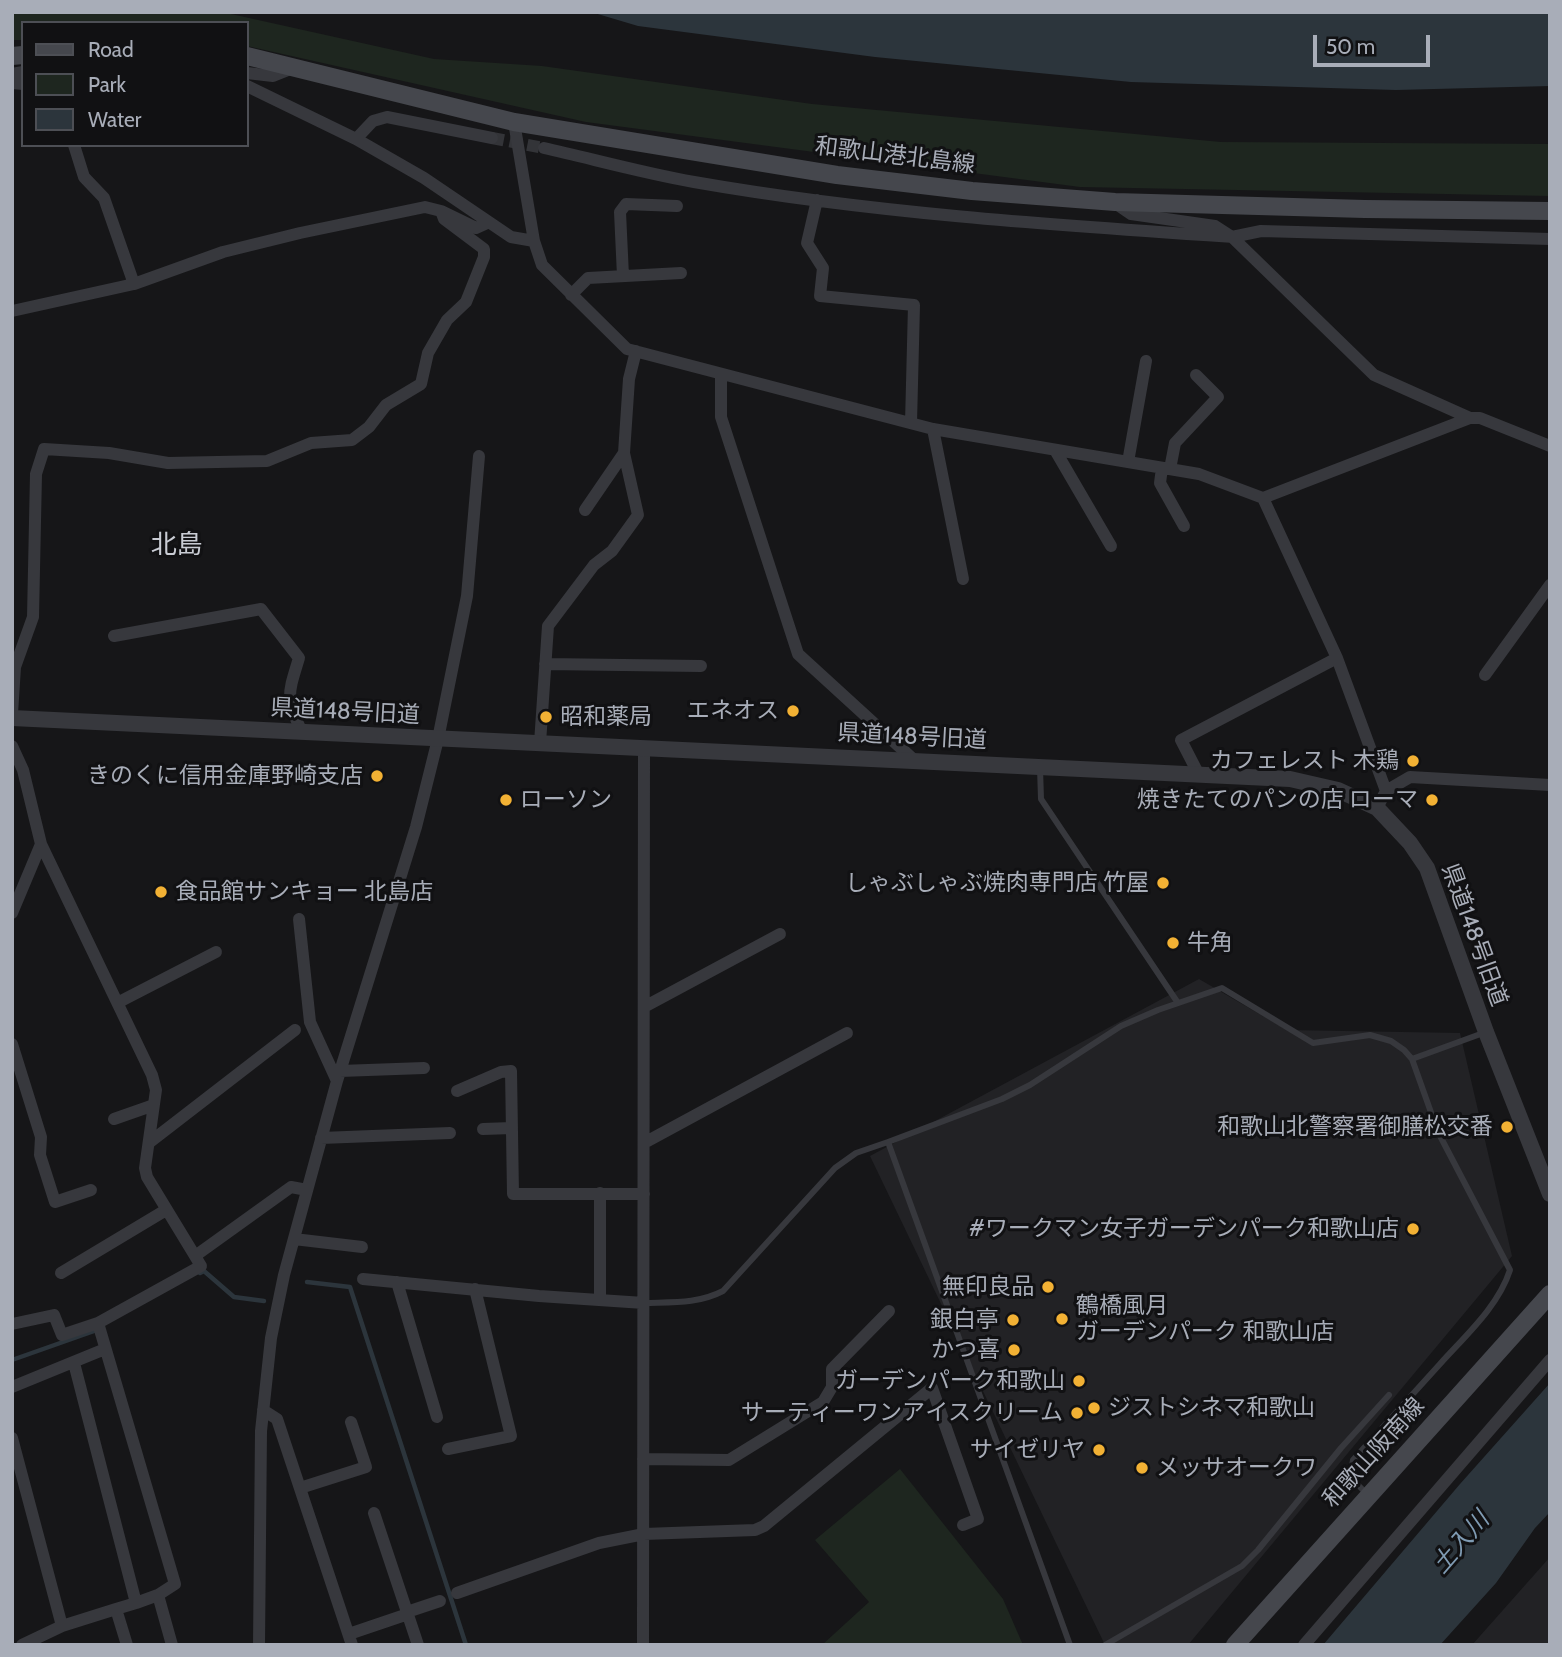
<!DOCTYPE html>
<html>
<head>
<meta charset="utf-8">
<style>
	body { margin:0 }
	#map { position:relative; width:1562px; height:1657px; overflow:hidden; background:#161618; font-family:Cabin,sans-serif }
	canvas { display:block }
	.frame { position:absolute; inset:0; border:14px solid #a8adb8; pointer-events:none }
	.legend { position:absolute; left:21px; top:21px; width:228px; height:126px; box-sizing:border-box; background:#111113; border:2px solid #4d4f55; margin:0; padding:9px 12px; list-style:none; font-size:21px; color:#a8adb8 }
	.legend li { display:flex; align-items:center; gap:14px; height:35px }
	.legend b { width:35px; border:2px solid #4d4f55 }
	.scale { position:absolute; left:1313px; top:35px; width:117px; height:32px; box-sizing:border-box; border:4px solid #a8adb8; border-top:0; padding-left:9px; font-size:21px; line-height:24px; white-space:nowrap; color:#a8adb8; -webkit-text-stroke:5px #111113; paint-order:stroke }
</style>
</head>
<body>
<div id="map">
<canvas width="1562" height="1657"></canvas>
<div class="frame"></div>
<ul class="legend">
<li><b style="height:9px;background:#45474d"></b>Road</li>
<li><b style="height:19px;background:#1e261f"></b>Park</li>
<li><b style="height:19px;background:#2c353c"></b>Water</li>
</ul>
<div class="scale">50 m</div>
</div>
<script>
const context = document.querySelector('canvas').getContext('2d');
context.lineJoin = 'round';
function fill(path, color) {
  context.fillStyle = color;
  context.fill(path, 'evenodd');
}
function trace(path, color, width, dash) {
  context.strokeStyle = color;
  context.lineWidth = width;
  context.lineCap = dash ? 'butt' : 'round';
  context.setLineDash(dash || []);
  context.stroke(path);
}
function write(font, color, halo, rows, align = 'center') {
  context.font = font + ' Cabin,"Noto Sans JP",sans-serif';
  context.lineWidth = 6;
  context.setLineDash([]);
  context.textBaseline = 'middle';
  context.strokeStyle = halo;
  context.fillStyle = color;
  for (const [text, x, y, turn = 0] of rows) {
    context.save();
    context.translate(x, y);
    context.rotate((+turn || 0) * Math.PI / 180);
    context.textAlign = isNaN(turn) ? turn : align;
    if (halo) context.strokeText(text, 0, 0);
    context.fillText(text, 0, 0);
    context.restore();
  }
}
fill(new Path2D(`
	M1199,979L1287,1030L1460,1033L1512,1256L1188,1645H1105L870,1156Z
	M1550,1557V1645H1472Z`), '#222225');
fill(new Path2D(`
	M12,12H222L434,59L542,66L812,104L1221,142L1550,144V196L1080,187L586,122L247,46V23H23V40H12Z
	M900,1469L1003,1599L1023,1645H822L869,1602L815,1540Z`), '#1e261f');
fill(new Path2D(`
	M591,12H1550V86L1396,90L1131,82L875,57L638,26Z
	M1550,1383V1512L1535,1528L1496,1583L1440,1645H1323L1460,1484Z`), '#2c353c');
trace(new Path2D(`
	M200,1273L204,1271L234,1297L264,1301
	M307,1282L350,1287L466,1645
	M12,1360L97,1330`), '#2c353c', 4.5);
trace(new Path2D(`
	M492,138L544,148`), '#333438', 12, [12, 6]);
trace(new Path2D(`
	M1040,768L1041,799L1178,1003
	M888,1142L1002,1099L1030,1085L1121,1026L1158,1010L1222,988L1313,1043L1370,1035L1391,1041L1404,1050L1412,1059L1486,1032
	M644,1303C672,1302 698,1304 723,1291L835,1168L856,1153L888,1142L1070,1645
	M1368,1495L1350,1477L1353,1460C1382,1428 1411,1396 1440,1364C1465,1336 1498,1307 1510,1270L1438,1132L1412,1059
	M1105,1645L1242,1566L1258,1550L1341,1448L1389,1395`), '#37383d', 6);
trace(new Path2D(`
	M247,73L273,76L293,68
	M12,74L23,72
	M12,83L23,84
	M247,86L356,139L424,178L511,237L534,241
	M514,122L534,241L542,265L627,349L933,429L1199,474L1263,498L1470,418
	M356,139L373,121L387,117L492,138
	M74,145L84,177L104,198L134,284
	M544,148C593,159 643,173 694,182C871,213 1052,225 1232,237L1261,231L1550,239
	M817,200L807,243L823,268L820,296L914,305L911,423
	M1115,203L1131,214L1215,226L1232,237L1374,375L1470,418H1480L1550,446
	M623,276L620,212L626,204L677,206
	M571,295L588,278L681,273
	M12,311L134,284L223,252L300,233L425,207L441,211L476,228L487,223
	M721,374V417L798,654L914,760
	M933,429L963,579
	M1055,450L1111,546
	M1128,462L1146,361
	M1162,468L1160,483L1184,526
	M1170,469L1175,443L1218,397L1196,375
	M1263,498L1337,658L1386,791
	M585,510L624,453
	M114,636L261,609L299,658C288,694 285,698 302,732
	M545,664L701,666
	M1485,675L1550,585
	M12,714L15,667L33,617L36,474L44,449L109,453L168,463L267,461L311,443L352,440L369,427L386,405L421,384L428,353L447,320L466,302L484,257V249L444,219L441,211
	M540,743L548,626L594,565L612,551L638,515L624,453L629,379L636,351
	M12,746L23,770L41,844L152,1075L156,1090L145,1168L147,1177L195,1256
	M1199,775L1181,740L1337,658
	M1377,808L1386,791L1410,777L1550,785
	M12,913L41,844
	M299,919L310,1022L337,1081
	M119,1002L216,952
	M644,1007L780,934
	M12,1044L41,1137L40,1155L55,1202L91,1190
	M340,1071L424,1068
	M457,1091L501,1072L511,1071L513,1194H644
	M114,1119L154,1105
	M483,1129L512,1128
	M321,1138L450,1133
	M150,1142L295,1030
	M644,1143L847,1033
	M294,1239L362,1247
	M61,1273L166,1210
	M363,1279L539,1296L644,1303
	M397,1282L437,1417
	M600,1300V1193
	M98,1323L201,1266L195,1256L291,1187L307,1190
	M12,1324L54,1315L62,1335L98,1323L175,1584L158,1595
	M74,1363L136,1603L158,1595L172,1645
	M12,1387L105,1349
	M263,1410L277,1419L352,1645
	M12,1438L62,1626
	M448,1449L511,1436L475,1289
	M643,1459L729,1460L823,1402L832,1387V1369L889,1311
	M300,1488L366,1467L351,1422
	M374,1513L418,1645
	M457,1593L599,1543L644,1534L755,1530L764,1526L932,1388L978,1519L963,1525
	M407,1612L440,1601
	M349,1634L408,1614
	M22,1645L62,1626L116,1609
	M127,1645L116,1609L136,1603
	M259,1645L261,1431L271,1338L284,1275L337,1081L416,827L438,739L467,596L479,456
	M643,1645L644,748
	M1304,1645L1550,1360`), '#37383d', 12);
trace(new Path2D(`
	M12,718L1290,779L1338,790L1377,808L1410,843L1427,868L1486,1032L1550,1194`), '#37383d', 16);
trace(new Path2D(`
	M12,56L23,55
	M247,56L514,122L837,175L972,191L1115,202L1365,209L1550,211
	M1235,1645L1550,1294`), '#45474d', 18);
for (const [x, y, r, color] of [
	[793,711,7,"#f2b134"],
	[546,717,7,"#f2b134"],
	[1413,761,7,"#f2b134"],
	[377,776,7,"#f2b134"],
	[506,800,7,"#f2b134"],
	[1432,800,7,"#f2b134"],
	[1163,883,7,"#f2b134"],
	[161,892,7,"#f2b134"],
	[1173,943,7,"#f2b134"],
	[1507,1127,7,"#f2b134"],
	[1413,1229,7,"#f2b134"],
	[1048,1287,7,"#f2b134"],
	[1062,1319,7,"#f2b134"],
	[1013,1320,7,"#f2b134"],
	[1014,1350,7,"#f2b134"],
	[1079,1381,7,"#f2b134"],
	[1094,1408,7,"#f2b134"],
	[1077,1413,7,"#f2b134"],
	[1099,1450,7,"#f2b134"],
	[1142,1468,7,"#f2b134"]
]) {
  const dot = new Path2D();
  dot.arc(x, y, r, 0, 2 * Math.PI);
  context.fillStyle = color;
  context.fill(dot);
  trace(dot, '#111113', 2.5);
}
write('23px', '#a8adb8', '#111113', [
	["和歌山港北島線",895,156,7],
	["県道148号旧道",345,712,3],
	["県道148号旧道",912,737,3],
	["県道148号旧道",1474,935,70],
	["和歌山阪南線",1374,1453,-48]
]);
write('23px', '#a8adb8', '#111113', [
	["エネオス",779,711],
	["昭和薬局",560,717,"left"],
	["カフェレスト 木鶏",1399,761],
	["きのくに信用金庫野崎支店",363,776],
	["ローソン",520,800,"left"],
	["焼きたてのパンの店 ローマ",1418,800],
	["しゃぶしゃぶ焼肉専門店 竹屋",1149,883],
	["食品館サンキョー 北島店",175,892,"left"],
	["牛角",1187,943,"left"],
	["和歌山北警察署御膳松交番",1493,1127],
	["#ワークマン女子ガーデンパーク和歌山店",1399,1229],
	["無印良品",1034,1287],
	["鶴橋風月",1076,1306,"left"],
	["ガーデンパーク 和歌山店",1076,1332,"left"],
	["銀白亭",999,1320],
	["かつ喜",1000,1350],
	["ガーデンパーク和歌山",1065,1381],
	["ジストシネマ和歌山",1108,1408,"left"],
	["サーティーワンアイスクリーム",1063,1413],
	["サイゼリヤ",1085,1450],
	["メッサオークワ",1156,1468,"left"]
], 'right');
write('italic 24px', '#7f9bb3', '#111113', [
	["土入川",1461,1543,-49]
]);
write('26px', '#c9ccd4', '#111113', [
	["北島",177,545]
]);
</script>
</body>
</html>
